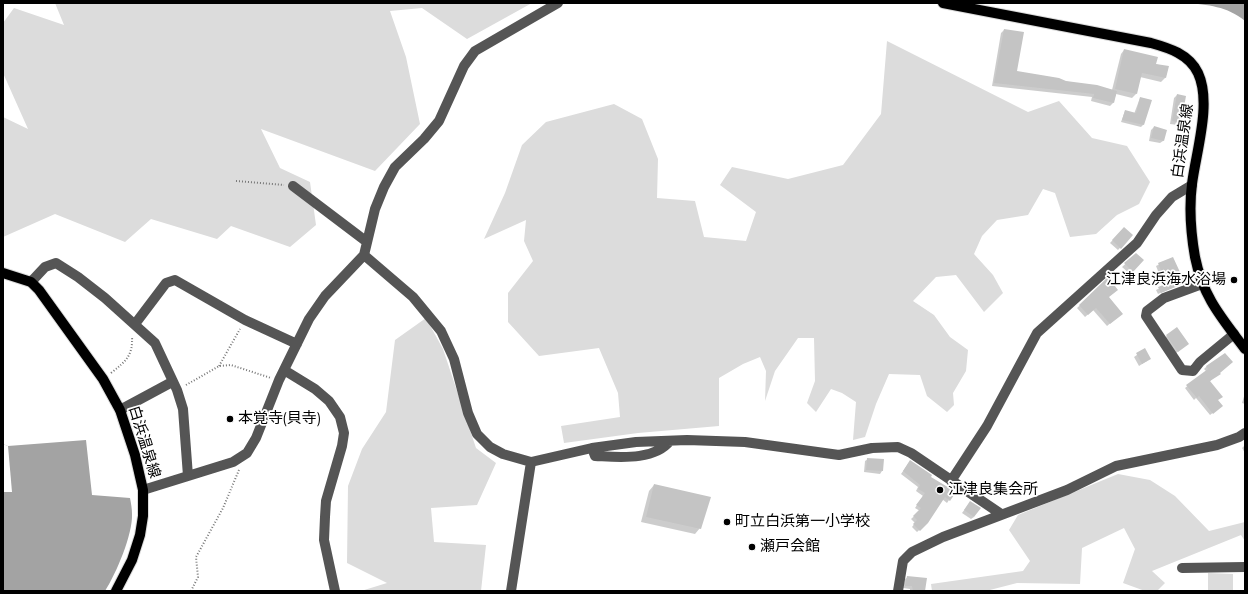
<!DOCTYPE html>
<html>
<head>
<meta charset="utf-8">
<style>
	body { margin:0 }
	#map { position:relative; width:1248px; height:594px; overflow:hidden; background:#fff; font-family:"PT Sans Narrow",sans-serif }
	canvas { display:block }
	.frame { position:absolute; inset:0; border:4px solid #000; pointer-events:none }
</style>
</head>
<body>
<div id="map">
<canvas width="1248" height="594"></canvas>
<div class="frame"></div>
</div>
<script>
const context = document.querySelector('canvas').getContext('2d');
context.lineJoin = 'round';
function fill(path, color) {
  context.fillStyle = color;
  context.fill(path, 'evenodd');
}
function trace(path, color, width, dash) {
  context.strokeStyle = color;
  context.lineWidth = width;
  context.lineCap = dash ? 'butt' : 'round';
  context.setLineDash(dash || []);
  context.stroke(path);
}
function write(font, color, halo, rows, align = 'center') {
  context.font = font + ' "PT Sans Narrow","Noto Sans JP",sans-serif';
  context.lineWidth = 3.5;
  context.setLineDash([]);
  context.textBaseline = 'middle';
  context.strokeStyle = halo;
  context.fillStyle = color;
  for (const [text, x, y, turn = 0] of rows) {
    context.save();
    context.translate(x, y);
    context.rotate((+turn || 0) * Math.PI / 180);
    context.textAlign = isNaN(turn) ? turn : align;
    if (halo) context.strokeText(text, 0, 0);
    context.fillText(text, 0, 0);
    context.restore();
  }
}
fill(new Path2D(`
	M55,3H532L467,39L422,8L390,11L406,57L420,124L375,171L261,129L280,168L310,182L316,225L290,247L231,226L217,239L151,219L125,242L55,214L3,237V117L28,129L3,73V23L14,8L64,25Z
	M887,41L1028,112L1059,101L1092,138L1127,146L1150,182L1139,204L1117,215L1096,234L1070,237L1055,193L1043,189L1028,215L997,220L982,236L974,254L993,275L1003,293L984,312L956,275L936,277L913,301L934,315L950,337L968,350L966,371L953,393L954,405L947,412L927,396L920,375L889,374L876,404L865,437L853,440L856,402L842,393L831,389L816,412L807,403L815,381L814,338H798L775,371L765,401L766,371L760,357L743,364L719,378V426L638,433L564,443L561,426L620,417L618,393L599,348L539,356L508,322V293L533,261L524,241L526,220L484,239L505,193L522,145L546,122L614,104L642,119L658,159L657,198L695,201L704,237L746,241L756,212L720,185L732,167L788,179L843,165L881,114Z
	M426,318L443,349L476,448L496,463L477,505L431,508L434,542L486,545L481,591H361L387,583L347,563L348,486L362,449L386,412L395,340Z
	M1118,474L1150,480L1175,496L1209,531L1245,522V541L1241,535L1152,571L1165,583L1157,591H1145L1123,583L1135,549L1124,528L1082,548L1080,584L1017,583L986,591H932L931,584L1023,571L1030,561L1009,530L1018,515Z
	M1208,573L1233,574V591H1208Z`), '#dcdcdc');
fill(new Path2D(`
	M1186,3H1245V21C1227,6 1208,5 1186,3Z
	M86,440L92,495L130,498C131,503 132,509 132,514C133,534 116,574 105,591H3V444L8,446Z`), '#a3a3a3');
fill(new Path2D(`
	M3,444L8,446L12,492H3Z`), '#fff');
fill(new Path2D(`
	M1004,30L1016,72L1112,90L1121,54L1124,50L1155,64L1167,67L1165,78L1161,82L1140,77L1136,94L1132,98L1116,94L1113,103L1110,106L1091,101L1092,97L992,86L1001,33Z
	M1177,95L1180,123L1178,125L1170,124L1174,98Z
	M1140,98L1150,101L1143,125L1141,127L1121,122L1125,111L1134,114Z
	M1154,127L1165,130L1163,141L1160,143L1149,141L1151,130Z
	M1124,228L1132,235L1118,250L1110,243Z
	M1136,254L1143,260L1130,274L1122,267Z
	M1172,258L1184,283L1158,294L1156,290L1164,286L1156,266Z
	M1108,279V297L1119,316L1107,326L1093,310L1085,317L1077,308Z
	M1167,336L1185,346L1175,354L1164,338Z
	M1144,350L1147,361L1139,366L1134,357Z
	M1229,364L1209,382L1219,408L1210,415L1196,398L1194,400L1185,388L1206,371L1204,369L1207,366Z
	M1245,393V404L1242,403Z
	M1245,445V453L1242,448Z
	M868,459L882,471L880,474L864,472L865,461Z
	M908,464L930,477L949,500L947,503L942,499L928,522L917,532L912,527L915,523L911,519L920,511L915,508L923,496L916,491L918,487L901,474Z
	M654,485L700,528L695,534L641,522L649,491Z
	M968,505L974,517L971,519L962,513Z
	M908,577L924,590L928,591H910V589L903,588L905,579Z`), '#0003');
fill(new Path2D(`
	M1004,29L1024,32L1017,71L1059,78L1066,81L1097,85L1117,91L1114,103L1093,98L1094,94L994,83Z
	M1124,49L1158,57L1156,64L1169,66L1166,78L1142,73L1137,94L1115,89Z
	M1177,94L1186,96L1181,123L1172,121Z
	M1140,97L1152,100L1144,125L1122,120L1125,110L1136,113Z
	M1154,126L1167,130L1164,141L1151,138Z
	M1124,227L1133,235L1121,249L1112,240Z
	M1136,253L1144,260L1133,272L1124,263Z
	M1173,257L1185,283L1161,293L1158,287L1166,284L1158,263Z
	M1108,277L1118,290L1109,297L1123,314L1110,324L1096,308L1088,315L1079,305Z
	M1177,327L1189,344L1178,352L1166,335Z
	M1145,348L1151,359L1142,364L1136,353Z
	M1225,353L1233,362L1220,373L1221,374L1210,381L1223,397L1218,400L1223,406L1213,414L1199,396L1197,398L1186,385L1208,369L1206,366Z
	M867,458L884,459L883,471L866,470Z
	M910,460L932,475L931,477L956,492L950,501L945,497L928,523L920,531L913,524L917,520L913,516L921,508L916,505L925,493L918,489L920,485L903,471Z
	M654,484L711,497L701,529L646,517Z
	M970,501L981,508L974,517L964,510Z
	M907,576L927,578L925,591H913L912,586H905Z`), '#c4c4c4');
const major = new Path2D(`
	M943,3L1151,43C1169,48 1189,54 1198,73C1212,103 1196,152 1192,184C1189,207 1191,234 1195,257C1203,297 1221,317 1245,349
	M3,273L31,282L39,290L103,379L120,410L135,455L143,490V516L140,535L132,560L116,591`);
trace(major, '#dbdbdb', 12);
trace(new Path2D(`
	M236,181L284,185
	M219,366L240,329
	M111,373C126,361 133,356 132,336
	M186,385L219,366L231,365L271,378
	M191,591L198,577L196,557L223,508L239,470`), '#777', 2, [1, 2]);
trace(new Path2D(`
	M293,186L367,242
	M364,255L413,297L441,331L454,359L468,413L477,434L490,447L503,454L531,462L592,448L636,442L687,440L745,442L839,455L872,448L898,447L911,453L1001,514
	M31,282L45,267L56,263L78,277L105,298L155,343L177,390L183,409L188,476
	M1202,284L1164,298L1147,311L1146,316L1182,370L1193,371L1200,362L1234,334
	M135,324L166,283L175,280L245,320L297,344
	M284,370L315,389L329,401L340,417L344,433L342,446L326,501L325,517L324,540L335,591
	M120,410L172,382
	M592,448L595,456C619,457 654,461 670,441
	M951,481L987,426L1037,333L1137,243L1156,215L1172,197L1192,185
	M143,490L233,462L247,453L256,438L279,380L309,319L325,296L364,255L375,209L384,187L395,167L424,139L439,121L464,66L475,51L558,3
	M1182,568L1245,567
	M511,591L531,462
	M898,591L903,561L912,552L943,537L1067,490L1116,466L1217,445L1239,437L1245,433`), '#555', 10);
trace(major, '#000', 10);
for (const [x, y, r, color] of [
	[1234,280,4,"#000"],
	[230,419,4,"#000"],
	[940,490,4,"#000"],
	[727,522,4,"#000"],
	[752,547,4,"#000"]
]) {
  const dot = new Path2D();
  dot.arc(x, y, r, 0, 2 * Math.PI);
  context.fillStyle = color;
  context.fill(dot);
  trace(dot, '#fff', 1.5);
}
write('15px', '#000', '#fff', [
	["白浜温泉線",1183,141,-82],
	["白浜温泉線",144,442,73]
]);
write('15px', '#000', '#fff', [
	["江津良浜海水浴場",1226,280,"right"],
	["本覚寺(貝寺)",238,419],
	["江津良集会所",948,490],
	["町立白浜第一小学校",735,522],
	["瀬戸会館",760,547]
], 'left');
</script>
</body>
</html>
